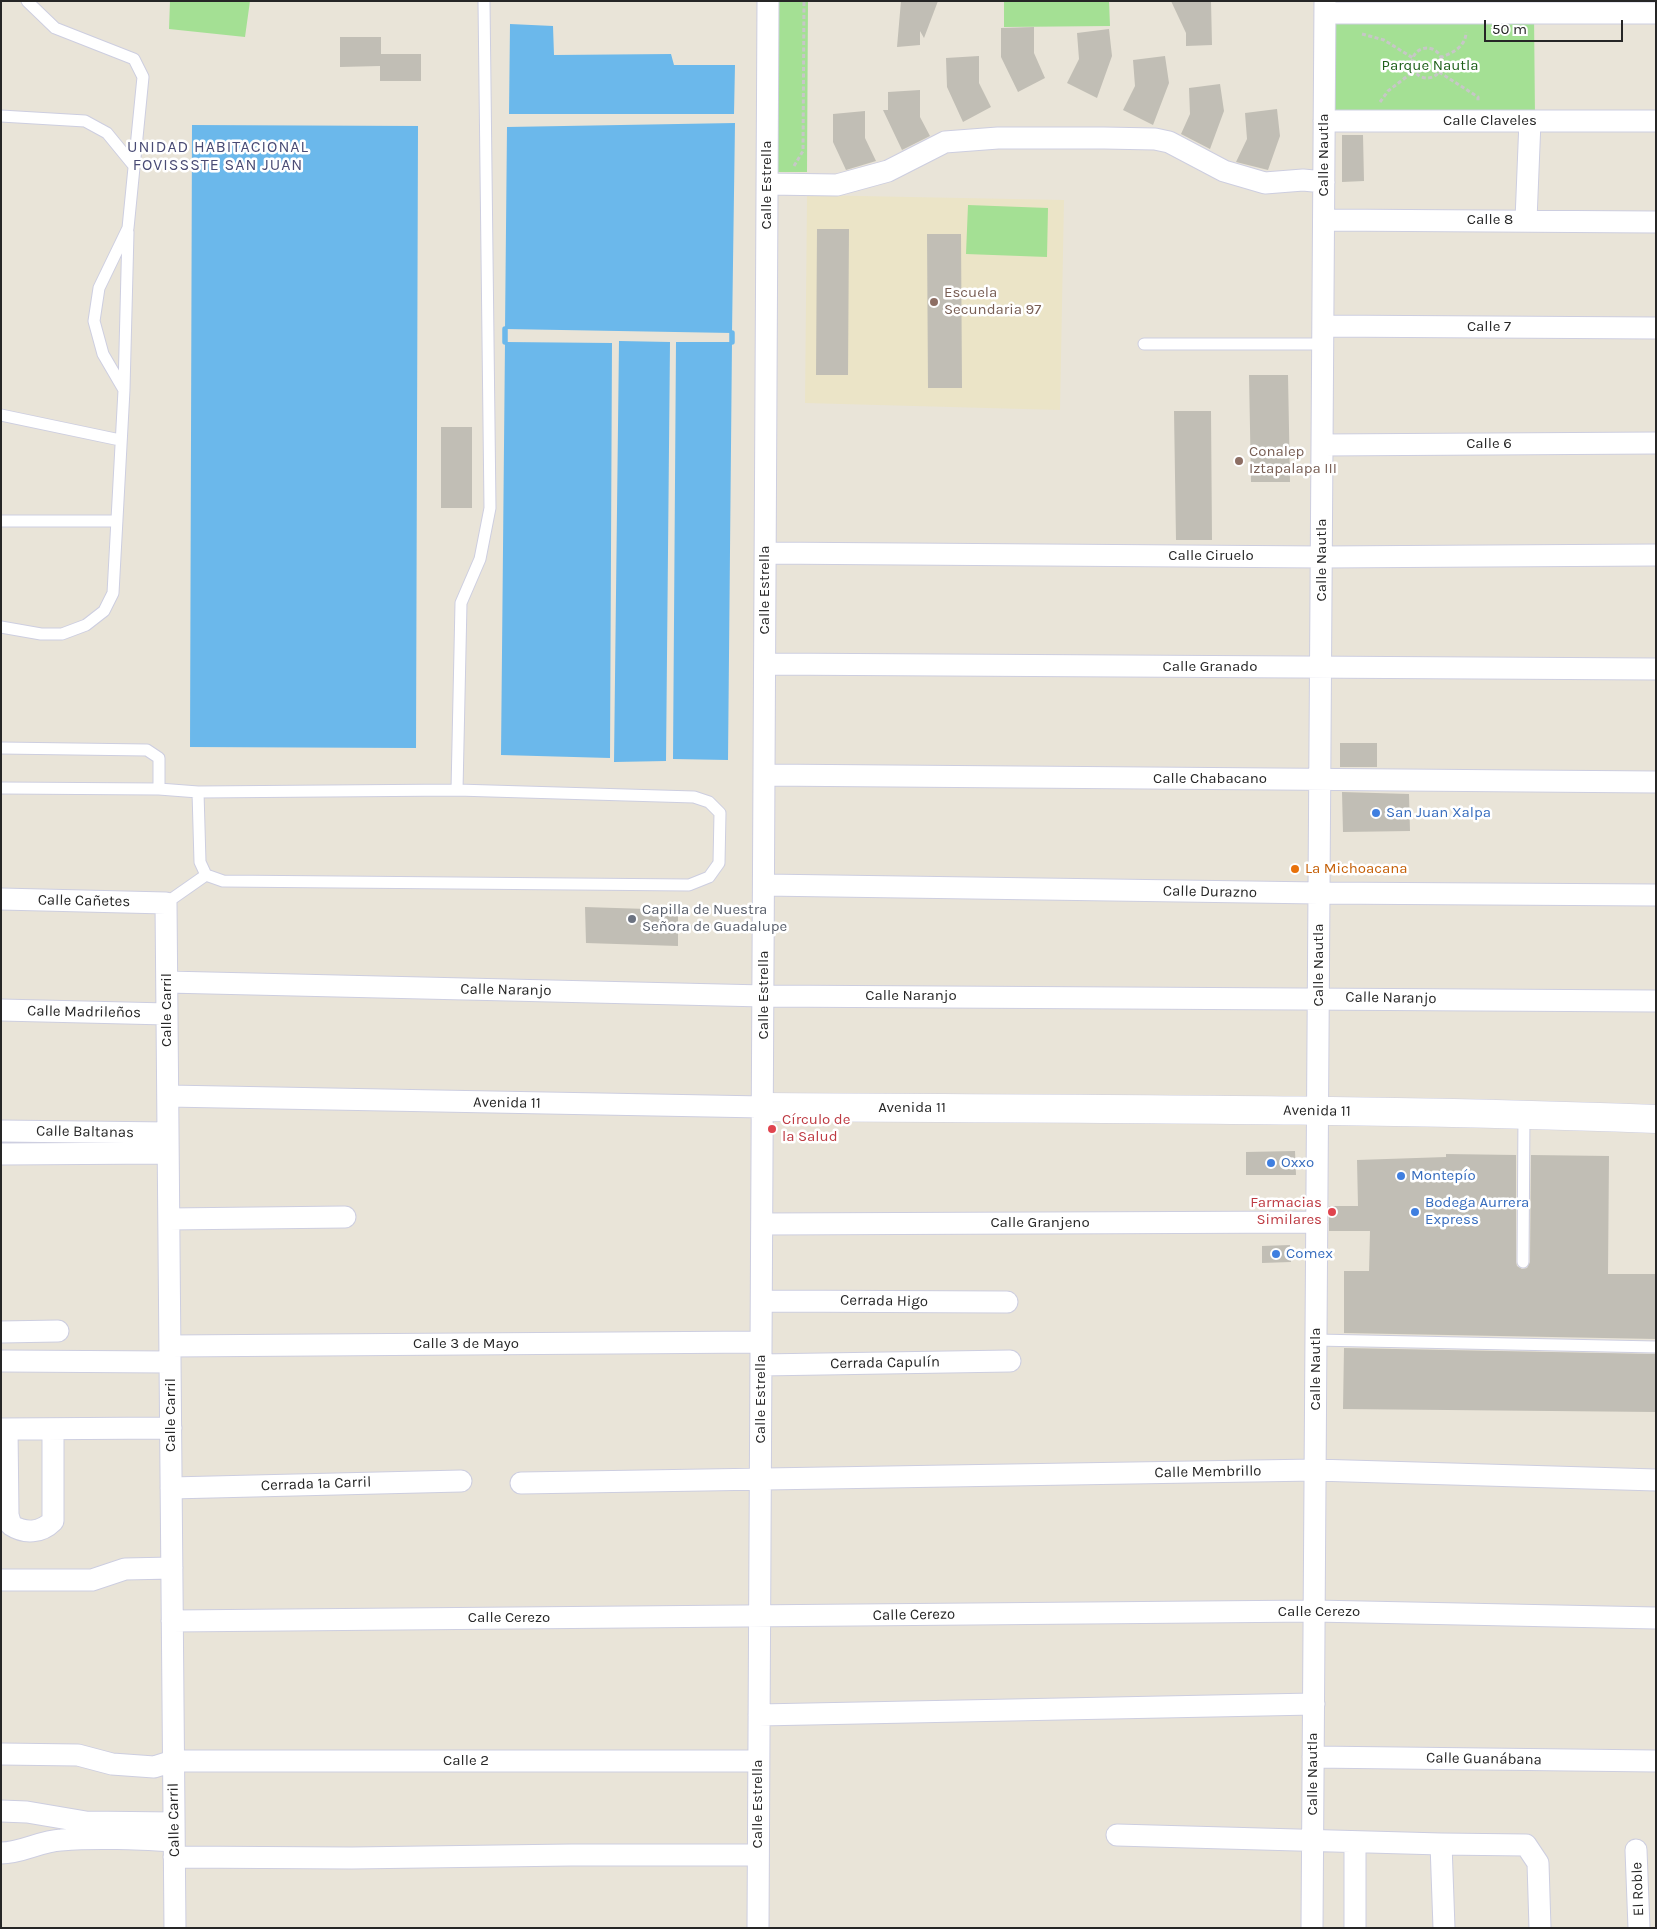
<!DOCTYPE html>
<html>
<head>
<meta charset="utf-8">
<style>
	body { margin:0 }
	#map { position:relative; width:1657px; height:1929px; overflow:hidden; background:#e9e4d8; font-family:Karla,sans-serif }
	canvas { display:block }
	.frame { position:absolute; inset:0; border:2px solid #262626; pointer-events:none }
	.scale { position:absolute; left:1484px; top:20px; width:139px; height:22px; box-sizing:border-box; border:2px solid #262626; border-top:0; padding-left:6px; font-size:15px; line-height:18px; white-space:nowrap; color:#262626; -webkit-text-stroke:4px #fff; paint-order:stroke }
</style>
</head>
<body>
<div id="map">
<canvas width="1657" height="1929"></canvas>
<div class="frame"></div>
<div class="scale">50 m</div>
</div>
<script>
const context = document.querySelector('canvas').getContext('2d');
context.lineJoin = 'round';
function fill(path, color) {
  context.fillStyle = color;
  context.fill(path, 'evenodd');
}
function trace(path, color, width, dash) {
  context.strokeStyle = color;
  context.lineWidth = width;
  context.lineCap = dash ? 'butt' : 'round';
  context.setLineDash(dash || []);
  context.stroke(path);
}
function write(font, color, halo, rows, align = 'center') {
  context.font = font + ' Karla,sans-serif';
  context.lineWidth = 5;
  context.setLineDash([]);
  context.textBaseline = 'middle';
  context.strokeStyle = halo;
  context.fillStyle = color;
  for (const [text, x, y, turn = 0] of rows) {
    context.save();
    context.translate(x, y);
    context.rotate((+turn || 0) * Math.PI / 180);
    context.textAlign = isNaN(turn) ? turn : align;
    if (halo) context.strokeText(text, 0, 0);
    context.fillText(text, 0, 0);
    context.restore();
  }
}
fill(new Path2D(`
	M807,195L1064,200L1060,410L805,403Z`), '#ebe4c7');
fill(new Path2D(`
	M170,1H250L245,37L169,29Z
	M774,1H808L807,172H772Z
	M1004,1H1109L1110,26L1004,27Z
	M1325,13H1534L1535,119L1324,121Z
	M968,205L1048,208L1047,257L966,254Z`), '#a4e094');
fill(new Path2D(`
	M510,24L553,26L554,55L671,54L674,65H735L734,114H509Z
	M735,123L732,333L505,329L507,127Z
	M192,125L418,126L416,748L190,747Z
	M619,341L670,342L666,761L614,762Z
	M505,342L612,343L610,758L501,755Z
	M676,342H732L728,760L673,759Z`), '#6bb8eb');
trace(new Path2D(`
	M505,342V329
	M732,342V333`), '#6bb8eb', 5.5);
fill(new Path2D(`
	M901,1H938L924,38L920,31V45L897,47Z
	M1171,1H1211L1212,45L1186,46V33Z
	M1034,27V53L1045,78L1018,92L1001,57V28Z
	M1109,29L1112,56L1097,98L1067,83L1079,59L1077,33Z
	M340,37H381V54H421V81H380V66L340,67Z
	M979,56V83L991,107L963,122L947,87L946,58Z
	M1165,56L1169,83L1153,125L1123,110L1135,86L1133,60Z
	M1220,84L1224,111L1210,149L1181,134L1190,114L1189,88Z
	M920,90V117L930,136L902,150L883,110H888V92Z
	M1277,109L1280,136L1268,170L1236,162L1247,139L1245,113Z
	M865,111V138L876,161L846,170L833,142V114Z
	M1342,135H1363L1364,181L1342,182Z
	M817,229H849L848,375H816Z
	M927,234H961L962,388H928Z
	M1249,375H1288L1290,482H1251Z
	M1174,411H1211L1212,540H1176Z
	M441,427H472V508H441Z
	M1340,743H1377V767H1340Z
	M1342,792L1409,794L1410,831L1343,832Z
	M585,907L678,910V946L586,943Z
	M1295,1151L1296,1175H1246V1152Z
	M1446,1154L1516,1155V1262L1517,1266L1522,1269L1527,1268L1530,1262L1531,1155L1609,1156L1608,1274H1656V1339L1344,1333V1271H1369L1370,1231H1329V1206H1358L1357,1160L1446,1157Z
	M1290,1245L1291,1262L1262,1263V1246Z
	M1344,1348L1656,1354V1412L1343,1409Z`), '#c1beb5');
const lane = new Path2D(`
	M1,116L85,121L107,133L134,166
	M1144,344H1323
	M124,389L128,232
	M1,415L120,440
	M1,521H117
	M1,627L41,634H62L86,625L104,611L113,593L124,390L103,354L94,321L99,288L128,228L143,77L134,59L55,28L27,1
	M1,748L147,750L159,758V789
	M1,788L159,789L198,792L457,790
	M198,792L200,862L206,875L223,881L689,885L709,877L719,863L720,813L709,802L694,797L457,790L461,603L480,559L490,508L484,1
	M166,903L206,875
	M1523,1262L1524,1114
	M1316,1340L1656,1347`);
const street = new Path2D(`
	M1325,13H1656
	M1324,121H1656
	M767,184L837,185L888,171L945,142L998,138H1104L1155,139L1169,142L1224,171L1265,183L1303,180L1324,182
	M1324,220L1656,222
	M1526,220L1530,121
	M1323,326L1656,328
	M1322,445L1656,443
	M766,553L1322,557L1656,555
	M765,664L1656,669
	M765,775L1656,782
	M764,885L1319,893L1656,895
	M1,899L166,903L175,1928
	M167,982L764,996L1656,1001
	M1,1010L167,1014
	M168,1096L763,1107
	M1,1131L168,1133
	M1,1154L168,1153
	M169,1219L345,1217
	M762,1224L1317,1222
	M762,1301L1007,1302
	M1,1332L58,1331
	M170,1346L761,1342
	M1,1361L170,1362
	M761,1365L1010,1361
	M1,1429L171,1428
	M7,1429L8,1515L11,1525C25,1534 41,1533 53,1521V1430
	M521,1483L1315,1470L1656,1480
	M171,1488L461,1481
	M1,1580H92L125,1569L172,1568
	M172,1621L1314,1611L1656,1618
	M759,1715L1314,1704
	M1,1754L78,1755L112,1764L154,1767L173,1761H758
	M1313,1757L1656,1761
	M1,1811L27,1812L86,1822L174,1823
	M1117,1835L1441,1844L1526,1845L1538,1863L1540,1928
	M1355,1842V1928
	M1441,1844L1444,1928
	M1636,1850L1639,1928
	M1,1853C22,1853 40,1841 61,1840C98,1837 137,1839 174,1841
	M174,1857L352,1858L571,1855H758
	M758,1928L768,1
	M1312,1928L1325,1`);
const secondary = new Path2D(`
	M763,1107C1061,1109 1358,1108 1656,1119`);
trace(lane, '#cdcee0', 13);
trace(street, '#cdcee0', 23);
trace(secondary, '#cdcee0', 29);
trace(new Path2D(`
	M1362,34L1384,40L1413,58
	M1412 63a15 15 0 1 1 30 0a15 15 0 1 1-30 0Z
	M1440,58C1452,53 1466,47 1466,32
	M1439,72L1478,97V102
	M1380,102L1388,91L1414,71
	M794,166L803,151L804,1
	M678,927H745`), '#c7c7c7', 3, [4, 2.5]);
trace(lane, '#fff', 11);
trace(street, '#fff', 21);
trace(secondary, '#fff', 28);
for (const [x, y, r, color] of [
	[934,302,5,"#8d6e63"],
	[1239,461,5,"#8d6e63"],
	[1376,813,5,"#3f7fe0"],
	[1295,869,5,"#e8710a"],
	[632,919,5,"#6b7280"],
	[772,1129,5,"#e0444e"],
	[1271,1163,5,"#3f7fe0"],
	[1401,1176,5,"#3f7fe0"],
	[1332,1212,5,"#e0444e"],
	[1415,1212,5,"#3f7fe0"],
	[1276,1254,5,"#3f7fe0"]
]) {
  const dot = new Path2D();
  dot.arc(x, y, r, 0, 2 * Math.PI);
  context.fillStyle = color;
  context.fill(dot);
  trace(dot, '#fff', 2);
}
write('15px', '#1f601a', '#fff', [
	["Parque Nautla",1430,66]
]);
write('15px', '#262626', '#fff', [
	["Calle Claveles",1490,121],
	["Calle Nautla",1324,155,-90],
	["Calle Estrella",767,185,-90],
	["Calle 8",1490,220],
	["Calle 7",1489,327],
	["Calle 6",1489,444],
	["Calle Ciruelo",1211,556],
	["Calle Nautla",1322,560,-90],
	["Calle Estrella",765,590,-90],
	["Calle Granado",1210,667],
	["Calle Chabacano",1210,779],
	["Calle Durazno",1210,892,1],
	["Calle Cañetes",84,901,1],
	["Calle Nautla",1319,965,-90],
	["Calle Naranjo",506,990,1],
	["Calle Estrella",764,995,-90],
	["Calle Naranjo",911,996],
	["Calle Naranjo",1391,998,1],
	["Calle Carril",167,1010,-90],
	["Calle Madrileños",84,1012,1],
	["Avenida 11",507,1103,1],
	["Avenida 11",912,1108],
	["Avenida 11",1317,1111,1],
	["Calle Baltanas",85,1132,1],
	["Calle Granjeno",1040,1223],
	["Cerrada Higo",884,1301,1],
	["Calle 3 de Mayo",466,1344],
	["Cerrada Capulín",885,1363,-1],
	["Calle Nautla",1316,1369,-90],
	["Calle Estrella",761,1399,-90],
	["Calle Carril",171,1415,-90],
	["Calle Membrillo",1208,1472,-1],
	["Cerrada 1ª Carril",316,1484,-2],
	["Calle Cerezo",1319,1612],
	["Calle Cerezo",914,1615,-1],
	["Calle Cerezo",509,1618],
	["Calle Guanábana",1484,1759,1],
	["Calle 2",466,1761],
	["Calle Nautla",1313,1774,-90],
	["Calle Estrella",758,1804,-90],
	["Calle Carril",174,1820,-91],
	["El Roble",1638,1889,-92]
]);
write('15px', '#785e54', '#fff', [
	["Escuela",944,293],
	["Secundaria 97",944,310],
	["Conalep",1249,452],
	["Iztapalapa III",1249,469]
], 'left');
write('15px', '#366cbe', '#fff', [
	["San Juan Xalpa",1386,813],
	["Oxxo",1281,1163],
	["Montepío",1411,1176],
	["Bodega Aurrera",1425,1203],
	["Express",1425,1220],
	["Comex",1286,1254]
], 'left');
write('15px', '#c56008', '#fff', [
	["La Michoacana",1305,869]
], 'left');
write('15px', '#5b616d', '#fff', [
	["Capilla de Nuestra",642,910],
	["Señora de Guadalupe",642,927]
], 'left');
write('15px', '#be3a42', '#fff', [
	["Círculo de",782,1120],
	["la Salud",782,1137],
	["Farmacias",1322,1203,"right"],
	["Similares",1322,1220,"right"]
], 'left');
context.letterSpacing = '1px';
write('16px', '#494b75', '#fff', [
	["UNIDAD HABITACIONAL",218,147],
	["FOVISSSTE SAN JUAN",218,165]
]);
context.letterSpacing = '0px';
</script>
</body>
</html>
